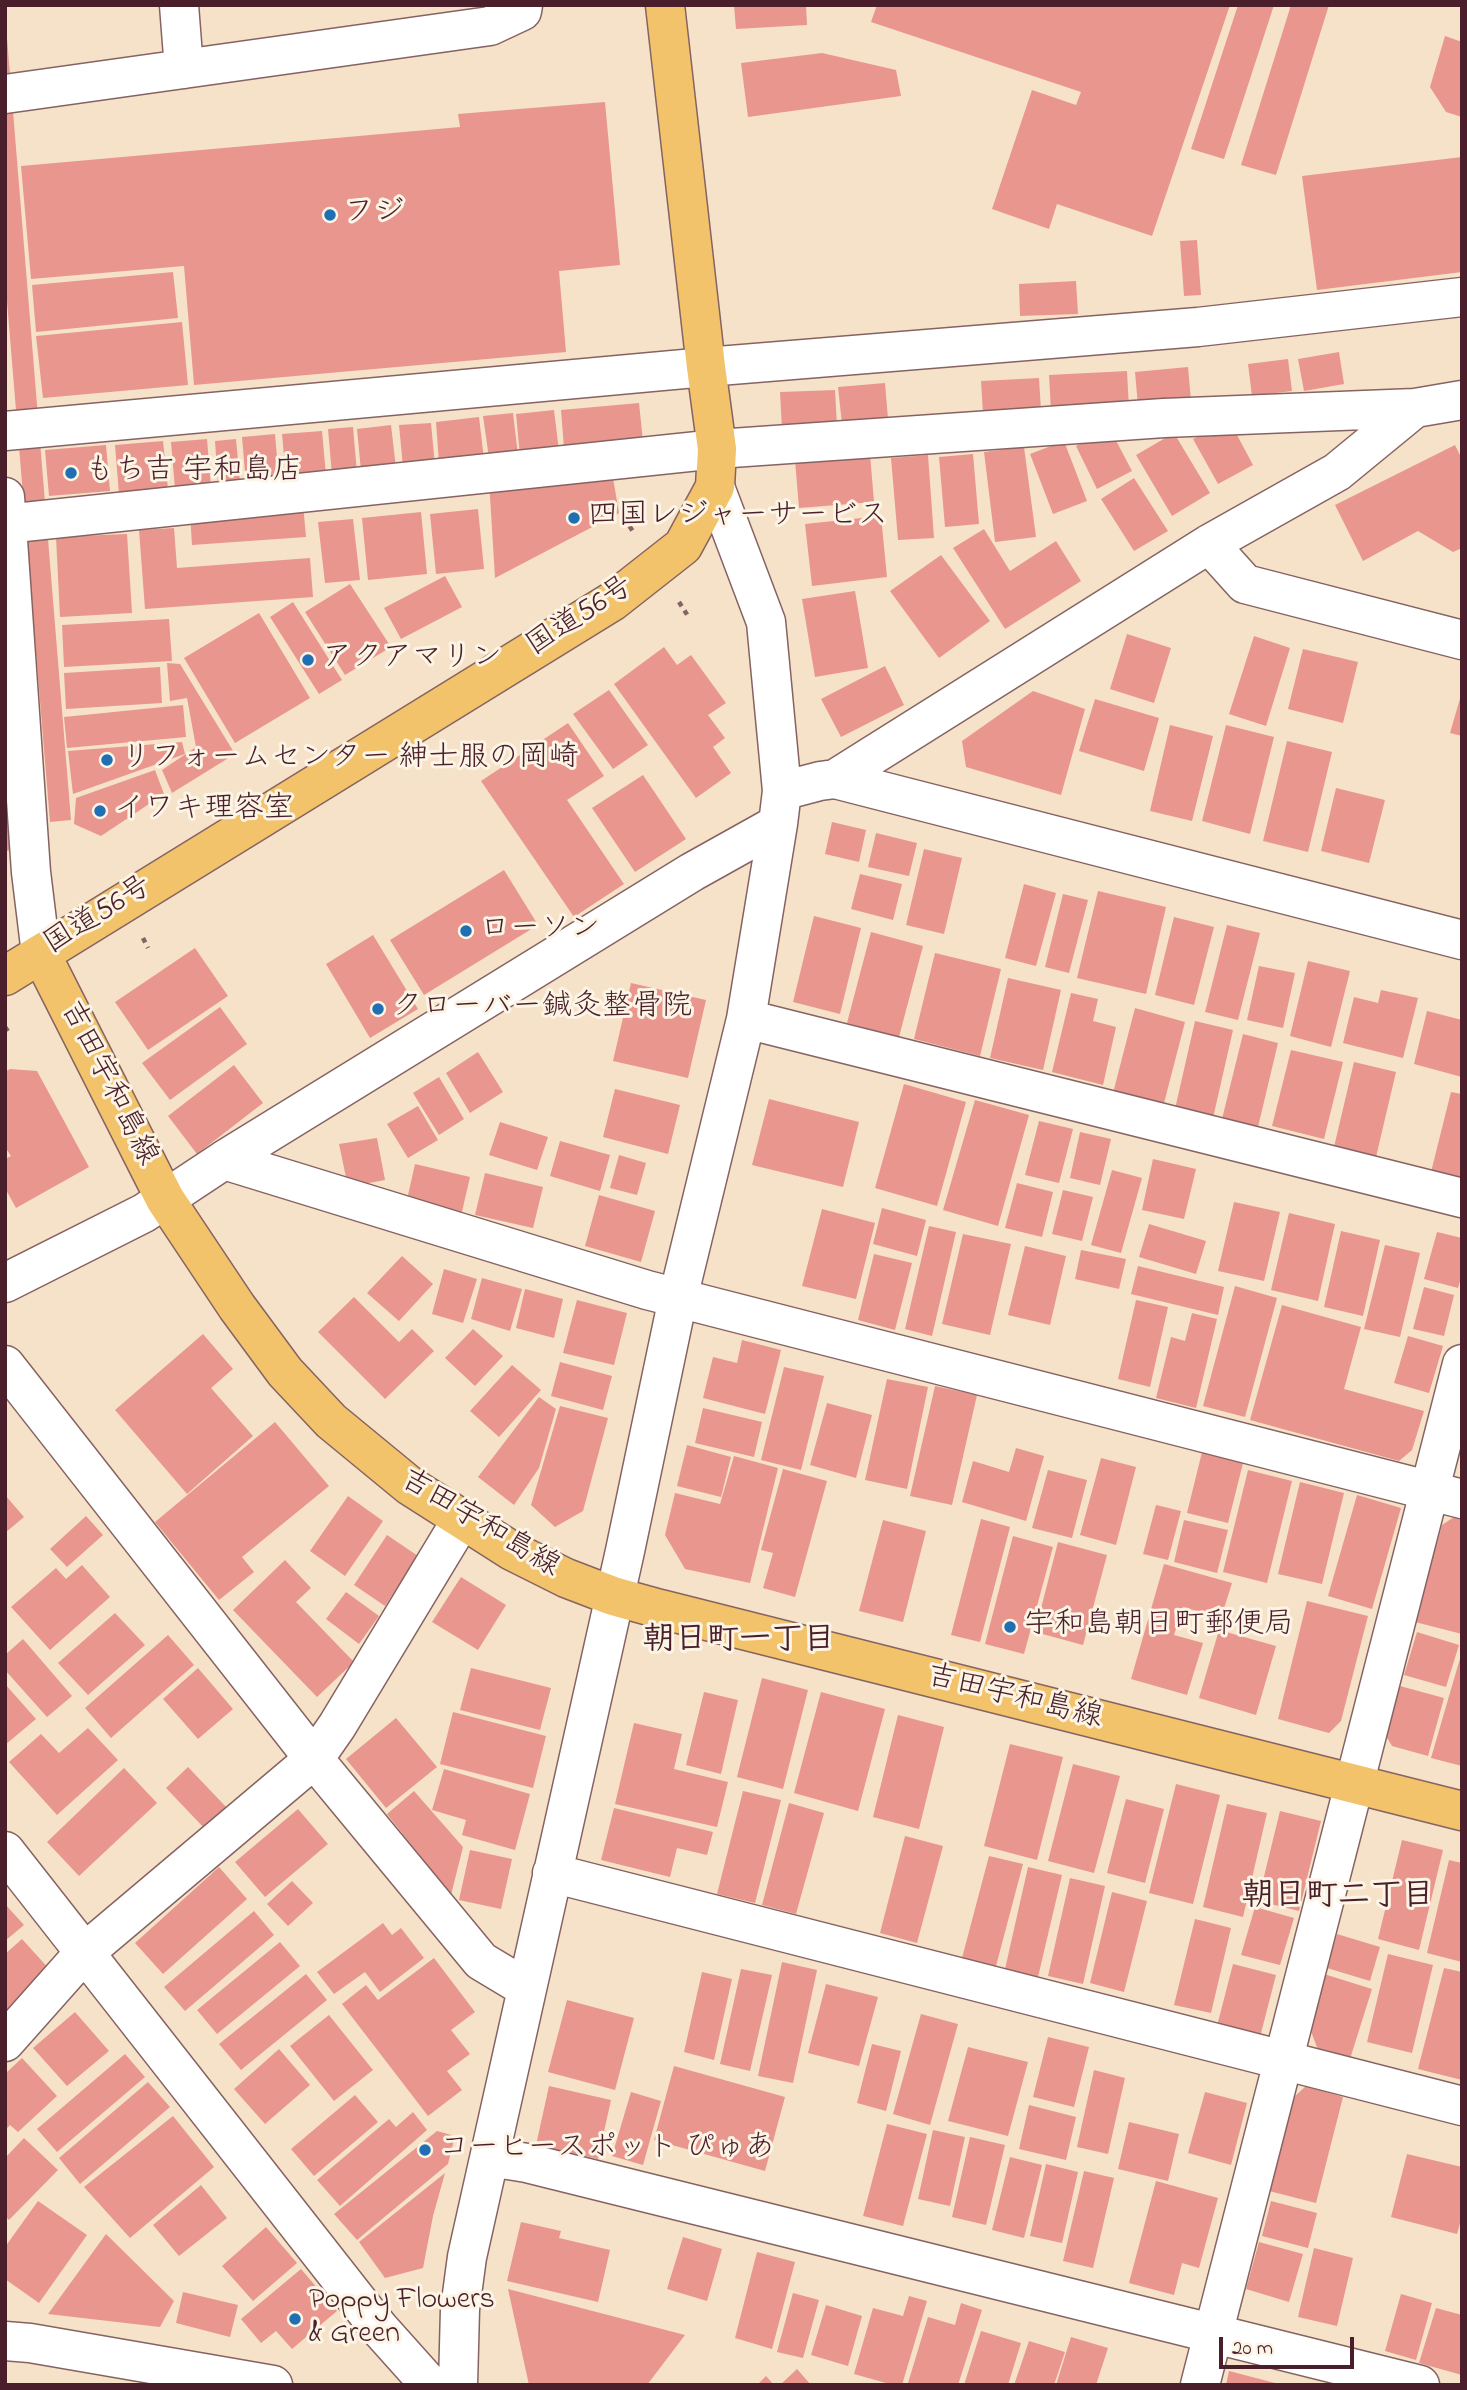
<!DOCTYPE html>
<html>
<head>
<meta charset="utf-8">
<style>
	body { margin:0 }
	#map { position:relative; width:1467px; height:2390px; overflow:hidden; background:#f6e2c8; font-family:"Indie Flower",sans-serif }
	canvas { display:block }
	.frame { position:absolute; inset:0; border:7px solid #4a1f2b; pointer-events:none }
	.scale { position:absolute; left:1219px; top:2337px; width:135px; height:32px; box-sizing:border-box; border:4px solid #4a1f2b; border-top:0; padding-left:9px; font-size:21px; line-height:24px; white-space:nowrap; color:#4a1f2b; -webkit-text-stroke:5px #fcf5e5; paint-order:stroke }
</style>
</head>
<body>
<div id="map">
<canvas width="1467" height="2390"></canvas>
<div class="frame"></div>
<div class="scale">20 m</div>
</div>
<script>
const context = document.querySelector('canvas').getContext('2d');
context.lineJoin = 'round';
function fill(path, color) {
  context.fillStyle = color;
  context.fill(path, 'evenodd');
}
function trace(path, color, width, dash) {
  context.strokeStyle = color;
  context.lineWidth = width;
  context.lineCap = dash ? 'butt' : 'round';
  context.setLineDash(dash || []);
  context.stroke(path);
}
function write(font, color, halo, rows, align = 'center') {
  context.font = font + ' "Indie Flower","Klee One",sans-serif';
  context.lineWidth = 6;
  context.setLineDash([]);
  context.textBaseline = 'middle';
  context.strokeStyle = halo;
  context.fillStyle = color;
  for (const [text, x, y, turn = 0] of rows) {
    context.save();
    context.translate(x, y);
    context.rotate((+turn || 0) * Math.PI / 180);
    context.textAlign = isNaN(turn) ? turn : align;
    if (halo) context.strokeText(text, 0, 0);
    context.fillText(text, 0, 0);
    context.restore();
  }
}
fill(new Path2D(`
	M734,5H806L807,25L736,29Z
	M877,5H1230L1152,236L1057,204L1049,229L992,209L1032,90L1076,105L1081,92L871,22Z
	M1238,5H1274L1224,159L1191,149Z
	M1291,5H1329L1276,175L1241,165Z
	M1445,36L1462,42V117L1446,112L1430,87Z
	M5,38H7L71,820L50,822L5,277Z
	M822,53L896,70L901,96L748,117L741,63Z
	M605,102L620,265L559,271L566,352L194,385L184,266L31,279L21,166L460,127L458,114Z
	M1462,157V272L1317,290L1302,176Z
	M1197,240L1201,295L1184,296L1180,241Z
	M173,272L178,318L36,332L32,285Z
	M1076,281L1078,314L1020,316L1019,284Z
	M182,322L188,385L43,398L36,336Z
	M1339,352L1344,384L1304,391L1298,359Z
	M1288,359L1292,391L1252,396L1248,364Z
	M1188,367L1191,401L1138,406L1135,372Z
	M1127,371L1129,408L1051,411L1049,375Z
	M1039,378L1041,411L983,414L981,381Z
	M885,383L888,419L842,424L838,387Z
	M835,390L837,426L782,429L780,392Z
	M639,403L643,441L564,448L561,410Z
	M554,410L559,451L520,456L516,414Z
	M513,413L518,455L489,458L483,416Z
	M479,417L484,459L439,463L436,422Z
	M1229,420L1253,465L1218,484L1193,439Z
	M431,423L435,466L403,467L399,425Z
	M391,425L396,468L361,471L357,429Z
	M353,427L357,473L332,475L328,429Z
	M1110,429L1132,471L1097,489L1076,446Z
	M322,431L326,475L286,478L282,434Z
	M1174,433L1210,493L1172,516L1136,455Z
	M275,434L279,480L246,483L242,437Z
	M207,439L211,487L175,489L171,442Z
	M236,439L240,482L218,484L215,441Z
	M163,441L168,489L119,494L115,445Z
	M1064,441L1087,501L1053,514L1030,454Z
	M106,445L110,491L49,496L45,450Z
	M1455,445L1462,459V548L1453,552L1418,531L1363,561L1335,505Z
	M1024,447L1036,537L995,542L984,452Z
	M870,454L874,502L799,508L795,460Z
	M973,454L979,524L945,527L939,457Z
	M928,455L934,538L898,540L891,458Z
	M613,478L619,513L495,578L489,480Z
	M1134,478L1168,531L1134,551L1101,499Z
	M303,504L306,537L192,545L190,513Z
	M478,509L484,569L436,574L430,514Z
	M421,512L427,574L368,580L362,518Z
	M881,516L887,577L812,586L805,524Z
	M353,519L360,580L325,583L318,522Z
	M174,528L177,568L310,558L313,597L145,609L139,530Z
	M984,529L1010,571L1056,541L1081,581L1005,629L953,548Z
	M127,534L132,613L60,617L56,537Z
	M941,555L990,621L939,658L890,591Z
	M445,576L462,607L401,639L384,608Z
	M350,584L391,647L345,675L305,612Z
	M855,591L868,668L815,677L802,599Z
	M293,602L342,680L319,694L270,617Z
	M259,613L310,698L235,743L184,658Z
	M169,619L172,661L64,667L62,625Z
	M1127,634L1171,648L1154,703L1110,689Z
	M1254,636L1290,648L1266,726L1229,714Z
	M664,647L677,665L691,655L726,703L708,715L725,738L713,747L731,773L696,798L614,684Z
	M1303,649L1358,662L1343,723L1288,709Z
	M167,663L180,664L235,754L172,793L162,770L196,747L187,698L170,701Z
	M885,666L904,705L841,737L821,699Z
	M160,667L162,703L66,709L64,673Z
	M609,690L648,745L613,769L573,714Z
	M1033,691L1085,709L1061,795L966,767L962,741Z
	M1461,695H1462V736L1450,733Z
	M1095,699L1159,718L1144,771L1079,751Z
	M183,705L186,737L67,748L64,717Z
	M568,723L604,776L567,800L624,884L574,917L481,781Z
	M1170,725L1213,736L1192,821L1150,811Z
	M1226,725L1274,737L1250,834L1202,821Z
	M1287,741L1332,752L1308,852L1263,841Z
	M182,742L185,754L73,794L68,751Z
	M155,770L164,794L101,836L74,824L76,798Z
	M643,775L686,839L635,872L592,808Z
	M5,780H7L13,850L5,851Z
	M1336,788L1385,800L1369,863L1321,851Z
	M832,822L866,830L859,862L825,854Z
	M876,833L917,843L909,876L868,867Z
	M924,849L962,858L944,934L906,925Z
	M504,870L538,925L424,995L390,940Z
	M860,874L902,884L893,920L851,909Z
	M1024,884L1056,893L1036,966L1005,958Z
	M1098,891L1166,907L1146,994L1077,978Z
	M1063,894L1088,900L1069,973L1045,967Z
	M814,916L861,928L840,1014L793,1002Z
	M1174,917L1214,927L1194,1005L1155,995Z
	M1227,925L1260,933L1238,1020L1205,1012Z
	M871,932L923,946L899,1037L847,1023Z
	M373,935L418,1009L370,1038L326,964Z
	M195,948L228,996L148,1050L115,1002Z
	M935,953L1001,969L980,1056L914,1039Z
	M1308,961L1350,971L1331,1047L1290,1036Z
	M1259,966L1295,973L1283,1028L1247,1020Z
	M1008,978L1061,990L1043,1070L990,1058Z
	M631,983L706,1000L688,1078L613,1061Z
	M1381,990L1418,998L1403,1058L1343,1043L1354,997L1378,1003Z
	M1071,993L1098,999L1093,1021L1116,1027L1103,1085L1052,1072Z
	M220,1007L247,1044L170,1100L142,1063Z
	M1135,1008L1185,1022L1163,1107L1113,1093Z
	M1427,1011L1462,1020V1077L1414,1064Z
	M1195,1021L1233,1030L1213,1118L1175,1109Z
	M1243,1034L1278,1043L1258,1127L1222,1119Z
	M1291,1050L1343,1062L1324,1139L1272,1126Z
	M478,1052L503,1092L470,1113L446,1073Z
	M1354,1062L1396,1072L1376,1157L1334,1147Z
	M234,1065L263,1103L197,1154L168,1116Z
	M10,1069L37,1071L89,1167L16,1208L5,1188V1159L11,1156L5,1147V1072Z
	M439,1077L464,1119L439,1135L413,1093Z
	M904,1084L966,1102L937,1206L875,1188Z
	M615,1089L680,1105L668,1154L603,1137Z
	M1451,1092L1462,1094V1180L1431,1172Z
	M769,1099L859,1122L843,1187L752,1165Z
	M975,1100L1029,1115L998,1226L943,1210Z
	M418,1106L438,1140L408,1158L387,1124Z
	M1039,1121L1073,1129L1059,1183L1025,1175Z
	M500,1122L548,1137L537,1170L489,1155Z
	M1080,1132L1111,1139L1100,1185L1070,1178Z
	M377,1138L385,1180L348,1187L339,1144Z
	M560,1141L610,1155L600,1191L550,1176Z
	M619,1155L646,1163L637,1195L610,1188Z
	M1153,1159L1196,1169L1184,1219L1142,1210Z
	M415,1164L470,1177L461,1216L406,1204Z
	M1112,1170L1142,1178L1121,1253L1091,1245Z
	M485,1173L543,1187L533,1228L475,1215Z
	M1017,1183L1053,1192L1042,1237L1005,1228Z
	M1063,1190L1093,1197L1082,1241L1052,1234Z
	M599,1195L655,1211L641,1262L585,1246Z
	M1234,1202L1280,1212L1264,1281L1218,1271Z
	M882,1208L926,1220L917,1256L873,1244Z
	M822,1209L875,1223L856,1299L802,1286Z
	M1289,1213L1335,1224L1318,1301L1271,1290Z
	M1149,1224L1206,1241L1196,1274L1139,1257Z
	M929,1226L956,1232L932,1336L905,1329Z
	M1341,1231L1380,1240L1363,1316L1324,1307Z
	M1437,1232L1462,1238V1274L1458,1288L1424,1279Z
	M963,1234L1011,1244L990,1335L942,1324Z
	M1385,1245L1420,1253L1400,1337L1364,1329Z
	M1025,1246L1066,1256L1050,1325L1008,1315Z
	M1081,1250L1126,1259L1119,1289L1075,1279Z
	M874,1254L912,1263L895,1330L858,1320Z
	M402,1256L433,1284L399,1321L367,1293Z
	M1138,1266L1224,1287L1218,1315L1131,1294Z
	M444,1269L477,1279L463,1323L432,1314Z
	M482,1278L522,1289L510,1331L471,1319Z
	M1235,1286L1277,1298L1245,1417L1203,1406Z
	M1424,1287L1454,1295L1444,1336L1413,1329Z
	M525,1289L563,1299L554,1338L516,1328Z
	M354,1297L399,1342L412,1329L434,1351L385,1399L318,1332Z
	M577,1300L627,1313L614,1365L563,1353Z
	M1136,1300L1168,1307L1150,1387L1118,1379Z
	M1282,1305L1361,1327L1344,1389L1424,1411L1412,1450L1399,1461L1250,1420Z
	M1192,1313L1217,1319L1196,1408L1156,1398L1171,1337L1185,1341Z
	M473,1329L503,1356L475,1386L445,1358Z
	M203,1334L233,1369L211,1388L253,1436L187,1494L115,1410Z
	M1408,1336L1443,1346L1429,1393L1394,1383Z
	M742,1340L781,1350L765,1414L703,1398L713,1357L737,1363Z
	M560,1362L612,1376L603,1410L551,1396Z
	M512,1365L541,1390L499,1437L470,1411Z
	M784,1367L824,1376L801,1470L761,1460Z
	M887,1379L928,1387L907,1489L865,1480Z
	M935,1386L977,1395L952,1505L910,1496Z
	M539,1397L556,1409L539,1468L514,1505L478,1477Z
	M827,1403L872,1415L856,1478L810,1465Z
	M560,1406L608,1418L583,1511L555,1527L531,1505Z
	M703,1408L762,1422L754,1457L695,1443Z
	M275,1422L329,1486L242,1557L254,1572L219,1600L155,1522Z
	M687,1445L731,1457L721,1497L677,1486Z
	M1016,1448L1044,1456L1026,1521L962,1502L973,1461L1009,1472Z
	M1202,1452L1243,1463L1228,1523L1187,1513Z
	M734,1456L778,1468L750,1583L685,1569L665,1535L675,1493L720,1504Z
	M1101,1458L1136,1467L1116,1545L1080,1535Z
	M783,1469L827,1481L795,1597L763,1588L773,1553L761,1550Z
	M1048,1470L1087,1480L1072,1538L1032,1528Z
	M1248,1470L1292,1481L1267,1583L1223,1572Z
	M1300,1482L1344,1493L1322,1584L1278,1574Z
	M5,1495L24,1517L5,1533Z
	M1357,1495L1401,1508L1372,1609L1328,1596Z
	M348,1496L383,1521L345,1576L310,1551Z
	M1156,1505L1181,1511L1168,1560L1143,1554Z
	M86,1516L103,1535L67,1567L50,1549Z
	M1454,1517L1462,1519V1634L1415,1622L1442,1525Z
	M981,1519L1010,1527L980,1642L951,1635Z
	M883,1520L926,1531L903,1622L859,1611Z
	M1184,1520L1228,1530L1217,1573L1174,1562Z
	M387,1535L418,1556L385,1606L354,1585Z
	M1013,1536L1053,1547L1024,1654L985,1644Z
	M1058,1542L1107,1555L1083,1645L1035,1632Z
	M285,1560L311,1588L296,1602L354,1662L317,1697L233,1610Z
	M1164,1564L1232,1583L1221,1618L1183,1607L1174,1635L1203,1643L1187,1695L1131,1679Z
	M82,1565L110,1597L50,1650L11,1607L56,1568L66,1579Z
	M461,1577L506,1605L478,1650L432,1622Z
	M346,1592L379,1616L359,1644L326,1619Z
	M1307,1601L1368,1616L1341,1721L1329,1733L1278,1719Z
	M115,1613L145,1645L88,1695L58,1663Z
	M1219,1630L1276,1646L1256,1715L1199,1698Z
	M1417,1632L1459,1645L1446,1687L1404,1675Z
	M168,1635L194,1665L111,1738L85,1708Z
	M23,1639L72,1696L47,1717L5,1670V1655Z
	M1461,1655H1462V1766L1431,1758Z
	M198,1668L233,1709L198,1739L163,1699Z
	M471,1668L551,1688L540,1730L460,1710Z
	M762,1678L808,1690L783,1789L737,1777Z
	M5,1684L36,1719L5,1745Z
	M1400,1686L1444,1698L1428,1756L1392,1746L1386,1736Z
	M704,1692L738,1700L721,1774L686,1765Z
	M821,1692L885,1709L858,1811L794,1793Z
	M453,1712L546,1736L533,1788L440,1764Z
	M898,1715L944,1727L919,1829L873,1817Z
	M396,1718L437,1767L386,1808L346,1759Z
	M634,1723L682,1734L674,1769L728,1782L717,1827L615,1804Z
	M88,1728L118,1760L57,1815L9,1762L41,1734L59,1753Z
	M1010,1744L1063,1757L1037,1860L984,1846Z
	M1073,1764L1120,1776L1094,1873L1048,1861Z
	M188,1767L228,1809L206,1830L166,1788Z
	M124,1768L157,1803L79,1876L47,1842Z
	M444,1769L530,1794L515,1850L462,1835L466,1820L432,1810Z
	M1176,1784L1220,1795L1193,1904L1149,1893Z
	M414,1791L463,1847L451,1895L387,1814Z
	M743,1791L781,1800L755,1903L717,1894Z
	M1126,1799L1164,1809L1145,1883L1107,1873Z
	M789,1803L824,1813L796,1914L762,1905Z
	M1227,1804L1267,1813L1243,1917L1203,1907Z
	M614,1808L713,1832L707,1855L677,1848L670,1877L601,1860Z
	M298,1809L328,1844L265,1897L235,1862Z
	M1280,1811L1321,1821L1299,1911L1258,1901Z
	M905,1836L943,1846L917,1943L880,1933Z
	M1402,1840L1443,1850L1419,1950L1378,1939Z
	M470,1850L512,1859L501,1909L459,1900Z
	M989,1856L1023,1864L996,1966L962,1958Z
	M1449,1860L1462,1863V1962L1427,1953Z
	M219,1867L247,1899L163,1974L135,1943Z
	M1028,1867L1062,1875L1038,1977L1005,1969Z
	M1070,1878L1105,1886L1083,1984L1048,1976Z
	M292,1881L313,1903L288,1926L267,1904Z
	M1112,1892L1147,1901L1124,1992L1090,1983Z
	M5,1904L24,1925L5,1941Z
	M1255,1907L1294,1918L1280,1965L1241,1955Z
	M254,1911L274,1935L185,2011L164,1987Z
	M1195,1919L1231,1928L1211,2013L1174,2005Z
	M383,1923L392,1935L401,1928L424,1958L380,1992L365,1972L334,1994L317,1972Z
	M1337,1934L1380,1947L1370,1981L1327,1968Z
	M22,1939L51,1971L5,2013V1954Z
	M280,1942L300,1966L217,2034L197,2010Z
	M1388,1954L1433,1965L1412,2053L1367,2042Z
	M434,1958L475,2012L451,2030L470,2054L447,2071L462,2090L428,2116L342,2004L366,1985L378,2000Z
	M782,1962L817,1970L793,2083L758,2076Z
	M1233,1964L1276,1975L1260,2037L1217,2026Z
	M1444,1968L1462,1972V2080L1418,2069Z
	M741,1969L772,1975L750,2071L720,2064Z
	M702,1972L732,1979L714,2060L684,2052Z
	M306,1974L327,2000L241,2070L219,2044Z
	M1324,1974L1372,1989L1350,2059L1318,2050L1309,2026Z
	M826,1984L878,1997L859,2066L808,2053Z
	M567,2000L634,2018L615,2090L548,2072Z
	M75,2012L109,2051L67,2086L33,2048Z
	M921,2014L958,2024L930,2125L893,2114Z
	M329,2015L373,2070L334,2101L290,2046Z
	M1048,2037L1089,2047L1074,2107L1033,2097Z
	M872,2044L901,2051L886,2111L857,2103Z
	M968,2047L1028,2062L1008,2136L948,2121Z
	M279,2049L310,2085L265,2124L234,2089Z
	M125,2054L145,2077L57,2152L37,2129Z
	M22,2058L57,2096L18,2132L10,2125L5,2130V2074Z
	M674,2066L785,2097L765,2171L654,2140Z
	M1094,2070L1125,2078L1108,2154L1077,2147Z
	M148,2082L170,2107L80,2184L59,2158Z
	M549,2086L611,2100L598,2159L536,2145Z
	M1306,2086L1343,2097L1316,2203L1269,2191L1294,2097Z
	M631,2092L661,2101L643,2165L612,2156Z
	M1205,2092L1247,2103L1231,2165L1188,2153Z
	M355,2095L378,2122L314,2176L291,2149Z
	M1029,2105L1076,2117L1066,2160L1019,2149Z
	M413,2112L427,2130L340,2206L317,2180L389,2119L396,2127Z
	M173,2116L214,2167L130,2238L84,2187Z
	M1129,2122L1179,2134L1168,2181L1118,2169Z
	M887,2124L927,2134L903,2226L863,2216Z
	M933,2130L965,2137L950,2206L918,2199Z
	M437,2131L455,2136L448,2164L357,2240L334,2214Z
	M970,2137L1005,2145L986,2225L952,2217Z
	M24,2138L58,2170L9,2220L5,2216V2158Z
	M1407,2154L1462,2167V2216L1457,2234L1391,2217Z
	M1010,2157L1042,2165L1024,2238L992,2230Z
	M1046,2164L1078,2172L1062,2243L1030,2236Z
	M1084,2171L1114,2178L1093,2268L1063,2261Z
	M445,2173L433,2216L423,2268L385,2278L359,2242Z
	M1156,2181L1218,2198L1199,2268L1182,2263L1174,2295L1129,2283Z
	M201,2185L227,2218L179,2256L153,2225Z
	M38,2201L87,2235L39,2303L5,2279V2247Z
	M1271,2201L1317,2213L1308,2248L1262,2236Z
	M521,2222L561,2231L559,2238L610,2250L598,2302L507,2281Z
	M266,2227L297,2263L253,2301L222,2266Z
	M106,2234L174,2301L160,2327L48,2314Z
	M683,2237L722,2249L707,2301L667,2289Z
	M1259,2242L1303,2254L1289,2302L1246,2289Z
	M1314,2248L1353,2258L1337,2326L1298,2317Z
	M757,2252L795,2262L772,2349L735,2338Z
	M301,2269L337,2311L292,2349L276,2331L261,2343L241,2319Z
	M508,2289L685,2335L647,2385H529Z
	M183,2292L238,2305L230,2337L176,2323Z
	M793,2293L819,2300L803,2358L777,2352Z
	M1401,2294L1432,2303L1416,2360L1385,2351Z
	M909,2296L927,2301L902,2385H893L854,2374L873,2308L903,2316Z
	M961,2303L982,2310L958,2385L908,2383L928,2317L955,2325Z
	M826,2305L862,2316L848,2366L811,2355Z
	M1436,2308L1462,2315V2375L1419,2363Z
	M981,2331L1021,2343L1008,2385H964Z
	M1071,2337L1108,2348L1096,2385H1056Z
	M1029,2341L1065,2352L1054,2385H1014Z
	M797,2369L811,2385H780Z
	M1229,2371L1279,2384V2385H1226Z
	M766,2376L774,2385H757Z`), '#e9968e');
const minor = new Path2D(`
	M179,5L184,69
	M5,94L490,26L522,11L523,5
	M5,431L706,367L1198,327L1462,297
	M5,497L31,872L41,954
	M5,524L717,449L1164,418L1415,408L1462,400
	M1209,544L1245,584L1462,640
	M835,779L1209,544L1337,472L1415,408
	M782,791L820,781L835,779L1462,940
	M746,1019L1462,1198
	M224,1160L647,1290L1462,1499
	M5,1283L144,1213L224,1160L692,872L778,824
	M5,1365L314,1759L481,1961L526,1988
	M5,1851L379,2328L430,2385
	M552,1873L1462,2106
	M5,2042L84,1953L314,1759L337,1726L462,1519
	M490,2157L527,2163L1420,2385
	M5,2341L30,2343L273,2385
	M458,2385L460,2309L467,2257L625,1551L678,1298L746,1019L778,824L782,791L766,622L715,487
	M1200,2385L1462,1364`);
const major = new Path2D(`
	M41,954L165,1199L237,1307L285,1372L331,1421L410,1486L512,1551L566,1578L613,1596L660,1609L1462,1811`);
const highway = new Path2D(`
	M5,976L613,601L683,546L715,487L717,449L706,367L665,5`);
trace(minor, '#866362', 41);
trace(major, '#866362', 41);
trace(highway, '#866362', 41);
trace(new Path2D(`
	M624,518L634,533
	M679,602L688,616
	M143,938L148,948
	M5,1027L10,1034`), '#866362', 4.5, [5, 5]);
trace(minor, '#fff', 38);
trace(major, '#f2c36a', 38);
trace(highway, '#f2c36a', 38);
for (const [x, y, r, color] of [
	[330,215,7,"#1f6fb2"],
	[71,473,7,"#1f6fb2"],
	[574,518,7,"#1f6fb2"],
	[308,660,7,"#1f6fb2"],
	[107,760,7,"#1f6fb2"],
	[100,811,7,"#1f6fb2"],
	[466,931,7,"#1f6fb2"],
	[378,1009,7,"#1f6fb2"],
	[1010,1627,7,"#1f6fb2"],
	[425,2150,7,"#1f6fb2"],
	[295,2319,7,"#1f6fb2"]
]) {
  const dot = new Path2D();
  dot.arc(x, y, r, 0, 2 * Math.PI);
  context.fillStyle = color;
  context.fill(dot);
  trace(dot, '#fcf5e5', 2.5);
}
write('30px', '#4a1f2b', '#fcf5e5', [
	["フジ",344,215],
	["もち吉 宇和島店",85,473],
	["四国レジャーサービス",588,518],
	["アクアマリン",322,660],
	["リフォームセンター 紳士服の岡崎",121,760],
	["イワキ理容室",114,811],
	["ローソン",480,931],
	["クローバー鍼灸整骨院",392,1009],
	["宇和島朝日町郵便局",1024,1627],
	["コーヒースポット ぴゅあ",439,2150],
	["Poppy Flowers",309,2302],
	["& Green",309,2336]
], 'left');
write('30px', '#4a1f2b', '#fcf5e5', [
	["国道56号",581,618,-33],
	["国道56号",99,917,-32],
	["吉田宇和島線",107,1084,63],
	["吉田宇和島線",479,1525,31],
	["吉田宇和島線",1014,1699,14]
]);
write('bold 32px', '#4a1f2b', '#fcf5e5', [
	["朝日町一丁目",739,1643],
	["朝日町二丁目",1338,1899]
]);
</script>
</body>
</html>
